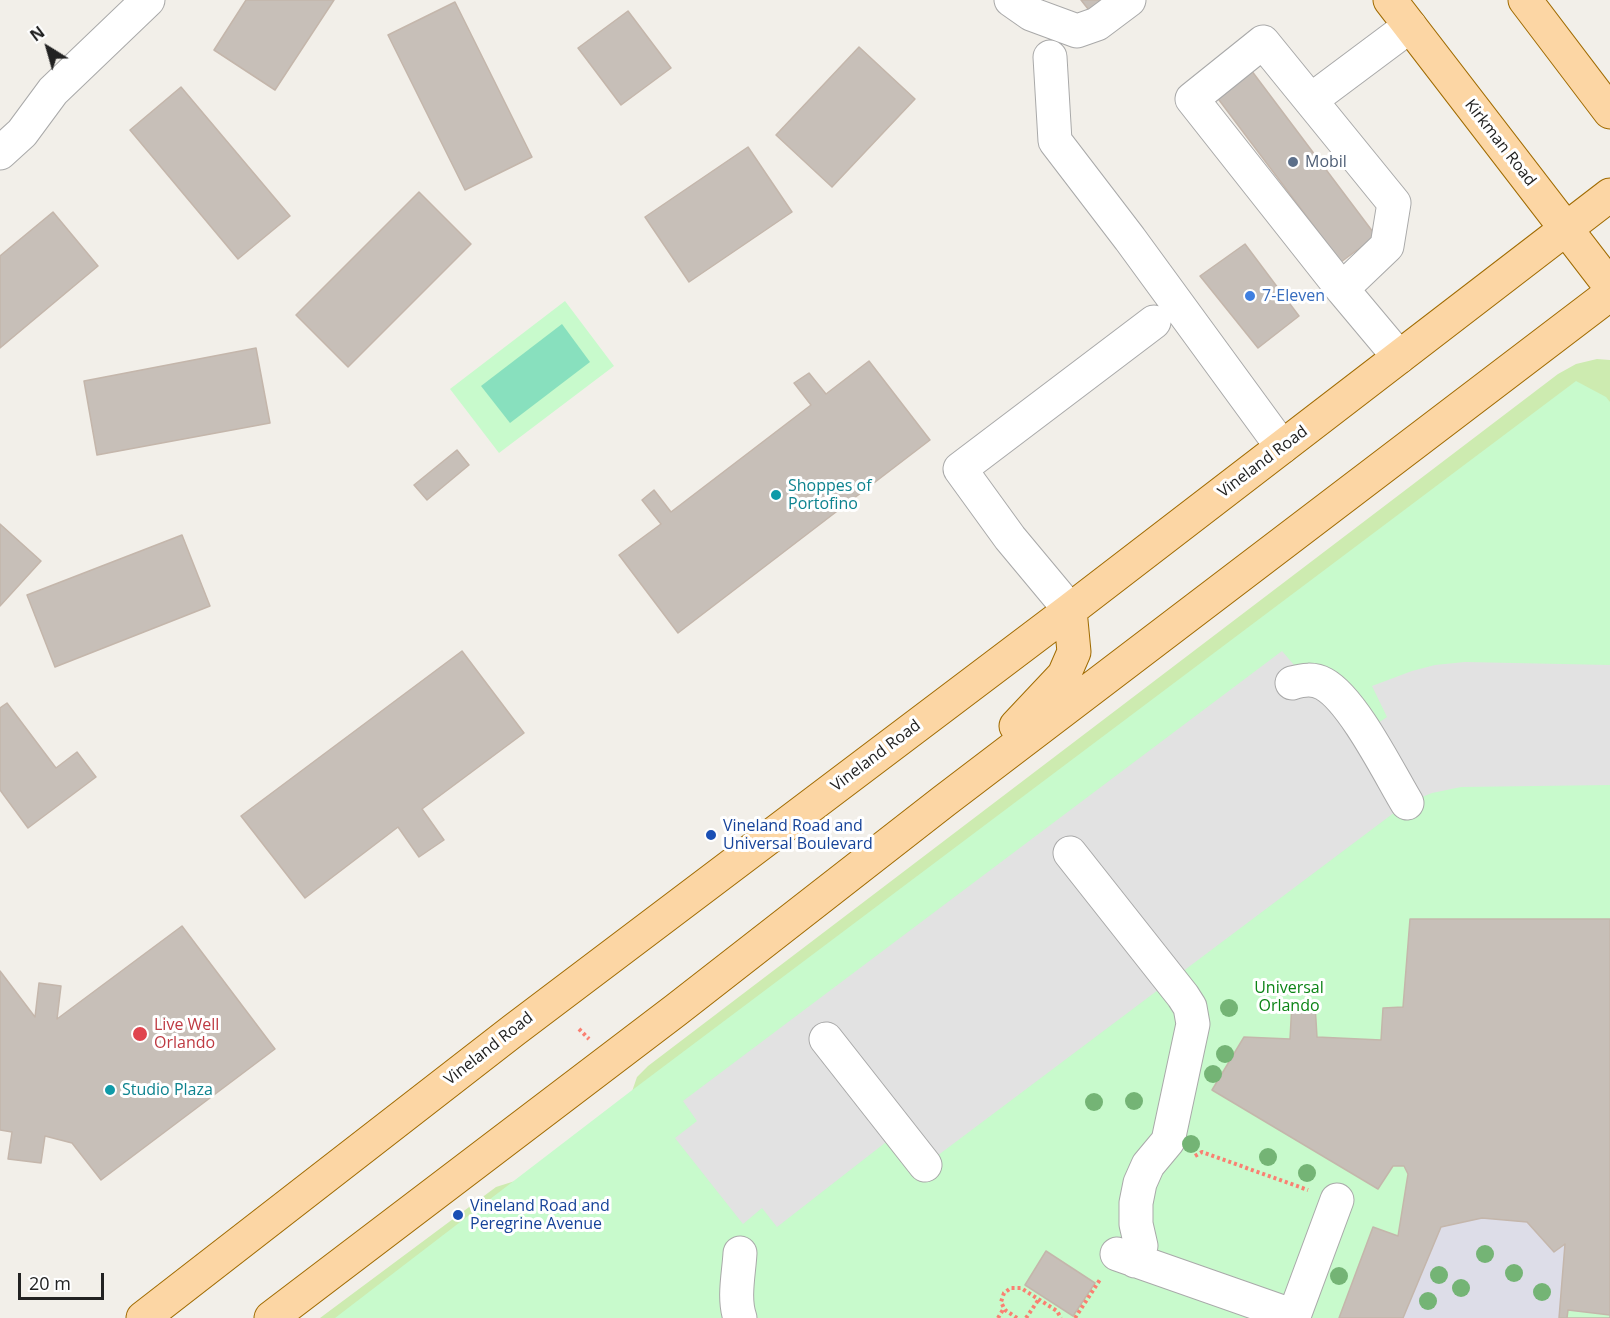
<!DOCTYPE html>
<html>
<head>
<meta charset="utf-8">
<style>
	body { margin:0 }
	#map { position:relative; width:1610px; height:1318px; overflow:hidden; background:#f2efe9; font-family:"Open Sans",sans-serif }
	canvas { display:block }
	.north { position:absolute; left:18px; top:18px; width:60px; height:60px; -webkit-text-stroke:4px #fff; paint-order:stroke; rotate:323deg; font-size:16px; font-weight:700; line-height:24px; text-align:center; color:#222 }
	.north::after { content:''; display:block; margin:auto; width:21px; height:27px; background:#222; clip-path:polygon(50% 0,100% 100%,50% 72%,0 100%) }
	.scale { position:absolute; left:18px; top:1273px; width:86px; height:27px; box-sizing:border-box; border:3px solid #222; border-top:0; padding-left:8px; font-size:18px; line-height:21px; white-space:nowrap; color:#222; -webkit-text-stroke:4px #fff; paint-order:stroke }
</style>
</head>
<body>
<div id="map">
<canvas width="1610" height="1318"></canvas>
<div class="north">N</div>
<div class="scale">20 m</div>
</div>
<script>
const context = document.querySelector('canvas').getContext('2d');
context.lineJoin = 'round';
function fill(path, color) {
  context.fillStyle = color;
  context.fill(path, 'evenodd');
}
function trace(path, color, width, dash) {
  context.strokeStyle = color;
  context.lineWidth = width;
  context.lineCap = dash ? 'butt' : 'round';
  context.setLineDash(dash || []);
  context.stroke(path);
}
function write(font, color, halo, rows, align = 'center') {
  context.font = font + ' "Open Sans",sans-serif';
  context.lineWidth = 6;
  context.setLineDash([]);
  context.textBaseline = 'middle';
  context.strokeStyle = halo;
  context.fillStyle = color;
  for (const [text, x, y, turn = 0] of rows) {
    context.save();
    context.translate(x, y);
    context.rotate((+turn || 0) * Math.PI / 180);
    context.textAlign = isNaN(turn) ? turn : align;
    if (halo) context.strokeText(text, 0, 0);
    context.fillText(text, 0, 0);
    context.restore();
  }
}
fill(new Path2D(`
	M1597,359L1610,360V541L628,1103L637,1077L648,1066L1558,374L1576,364Z
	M515,1181L340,1318H320L496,1187Z`), '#cdebb0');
fill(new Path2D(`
	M565,301L614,366L499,453L450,389Z
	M1576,381L1606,397L1610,402V1318H335L631,1091Z`), '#c8facc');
fill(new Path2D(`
	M562,324L590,362L510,423L481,386Z`), '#88e0be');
fill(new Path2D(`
	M1282,651L1306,679L1366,731L1387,717L1372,686L1412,671L1435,665L1465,662L1610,665V785L1461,787L1432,793L1407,803L925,1165L899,1132L777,1227L762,1208L743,1224L675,1138L697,1121L683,1101Z`), '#e2e2e2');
fill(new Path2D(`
	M1482,1218L1527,1222L1554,1252L1565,1244L1559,1318H1403L1441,1227Z`), '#dddde8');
const building = new Path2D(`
	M246,0H334L275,90L214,50Z
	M1081,0H1110L1092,14Z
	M455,2L532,157L465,190L388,35Z
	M628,11L671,68L621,105L578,48Z
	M859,47L915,99L832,187L776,135Z
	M1245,62L1376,236L1341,262L1210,88Z
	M181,87L290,216L238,259L130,130Z
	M748,147L792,212L689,282L645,217Z
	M419,192L471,244L348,367L296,315Z
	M53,212L98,266L0,348V256Z
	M1245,244L1299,316L1258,348L1200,276Z
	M256,348L270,423L97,455L84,381Z
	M869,361L930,440L678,633L619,555L661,524L642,500L654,490L671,512L811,405L794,383L809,373L826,394Z
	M457,450L469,465L427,500L414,485Z
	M0,524L41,561L0,606Z
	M182,535L210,606L55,667L27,595Z
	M462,651L524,733L422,809L444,840L419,857L398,827L305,898L241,816Z
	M7,703L56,768L77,752L96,777L28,828L0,790V708Z
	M1410,919H1610V1315L1568,1310L1567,1318H1559L1565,1244L1554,1252L1527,1222L1482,1218L1441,1227L1403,1318H1339L1373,1227L1398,1236L1408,1174L1404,1166H1393L1378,1189L1212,1090L1244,1037L1290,1039L1292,1002L1315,1004L1317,1037L1381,1040L1383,1008L1403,1007Z
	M182,926L275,1049L101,1180L72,1143L45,1136L41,1163L8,1159L12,1132L0,1130V971L35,1017L39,983L61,986L57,1019Z
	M1046,1251L1095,1283L1073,1316L1025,1285Z
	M1568,1310L1610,1315V1318H1567Z
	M1568,1310L1610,1315V1318H1567Z`);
fill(building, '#c7bfb8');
trace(building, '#c4b6ab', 1.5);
const minor = new Path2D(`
	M1011,0L1031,14L1077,31L1097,24L1129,0
	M1050,57L1055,141L1130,239L1282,447
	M1311,100L1410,26
	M0,153L22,133L53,91L148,0
	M1342,289L1387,246L1394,203L1263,42L1192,99L1342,289L1399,357
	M1070,610L1010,538L960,469L1154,322
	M1292,683C1303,680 1313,678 1324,684C1353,700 1389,773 1407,803
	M1070,853L1183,996L1190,1007L1193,1024L1168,1141L1148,1165L1140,1183L1136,1203V1224L1141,1246L1135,1261
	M826,1039L925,1165
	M740,1253C739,1273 733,1298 740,1318
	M1117,1254L1294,1316L1337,1200`);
const major = new Path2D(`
	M1390,0L1610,286
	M1525,0L1610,112
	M1016,726L1064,675L1074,652L1070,610
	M143,1318L514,1030L1070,610L1610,195
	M271,1318L676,1010L944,801L1610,294`);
trace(minor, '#a9a9a9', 35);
trace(major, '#a06b00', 35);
trace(new Path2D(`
	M579,1029L589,1039
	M1195,1156L1202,1152L1308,1190
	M998,1318L1004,1308
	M1017,1318L1005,1310L1001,1302L1004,1293L1011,1288H1021L1057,1311L1061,1318
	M1026,1318L1039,1299
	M1075,1318L1101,1278`), '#fa8072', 4, [3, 3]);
trace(minor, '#fff', 33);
trace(major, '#fcd6a4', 33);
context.fillStyle = '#74b475';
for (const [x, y] of [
	[1229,1008],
	[1225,1054],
	[1213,1074],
	[1134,1101],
	[1094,1102],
	[1191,1144],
	[1268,1157],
	[1307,1173],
	[1485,1254],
	[1514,1273],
	[1439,1275],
	[1339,1276],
	[1461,1288],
	[1542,1292],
	[1428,1301]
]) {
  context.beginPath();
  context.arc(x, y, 9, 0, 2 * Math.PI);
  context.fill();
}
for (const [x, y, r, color] of [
	[1293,162,6,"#5c6f8a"],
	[1250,296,6,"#3f7fe0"],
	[776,495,6,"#0f9aa8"],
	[711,835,6,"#1a4fb4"],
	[140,1034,8,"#e0444e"],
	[110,1090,6,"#0f9aa8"],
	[458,1215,6,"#1a4fb4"]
]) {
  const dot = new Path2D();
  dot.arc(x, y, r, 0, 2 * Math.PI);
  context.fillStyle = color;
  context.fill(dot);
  trace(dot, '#fff', 2);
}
write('16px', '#222', '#fff', [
	["Kirkman Road",1500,143,52],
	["Vineland Road",1263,462,-37],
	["Vineland Road",876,756,-37],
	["Vineland Road",489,1049,-38]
]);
write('16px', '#4e5e75', '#fff', [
	["Mobil",1305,162]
], 'left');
write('16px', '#366cbe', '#fff', [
	["7-Eleven",1262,296]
], 'left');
write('16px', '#0d838f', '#fff', [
	["Shoppes of",788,486],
	["Portofino",788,504],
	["Studio Plaza",122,1090]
], 'left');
write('16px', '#164399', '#fff', [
	["Vineland Road and",723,826],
	["Universal Boulevard",723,844],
	["Vineland Road and",470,1206],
	["Peregrine Avenue",470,1224]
], 'left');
write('16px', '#0c8416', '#fff', [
	["Universal",1289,988],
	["Orlando",1289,1006]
]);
write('16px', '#be3a42', '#fff', [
	["Live Well",154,1025],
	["Orlando",154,1043]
], 'left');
</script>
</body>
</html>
